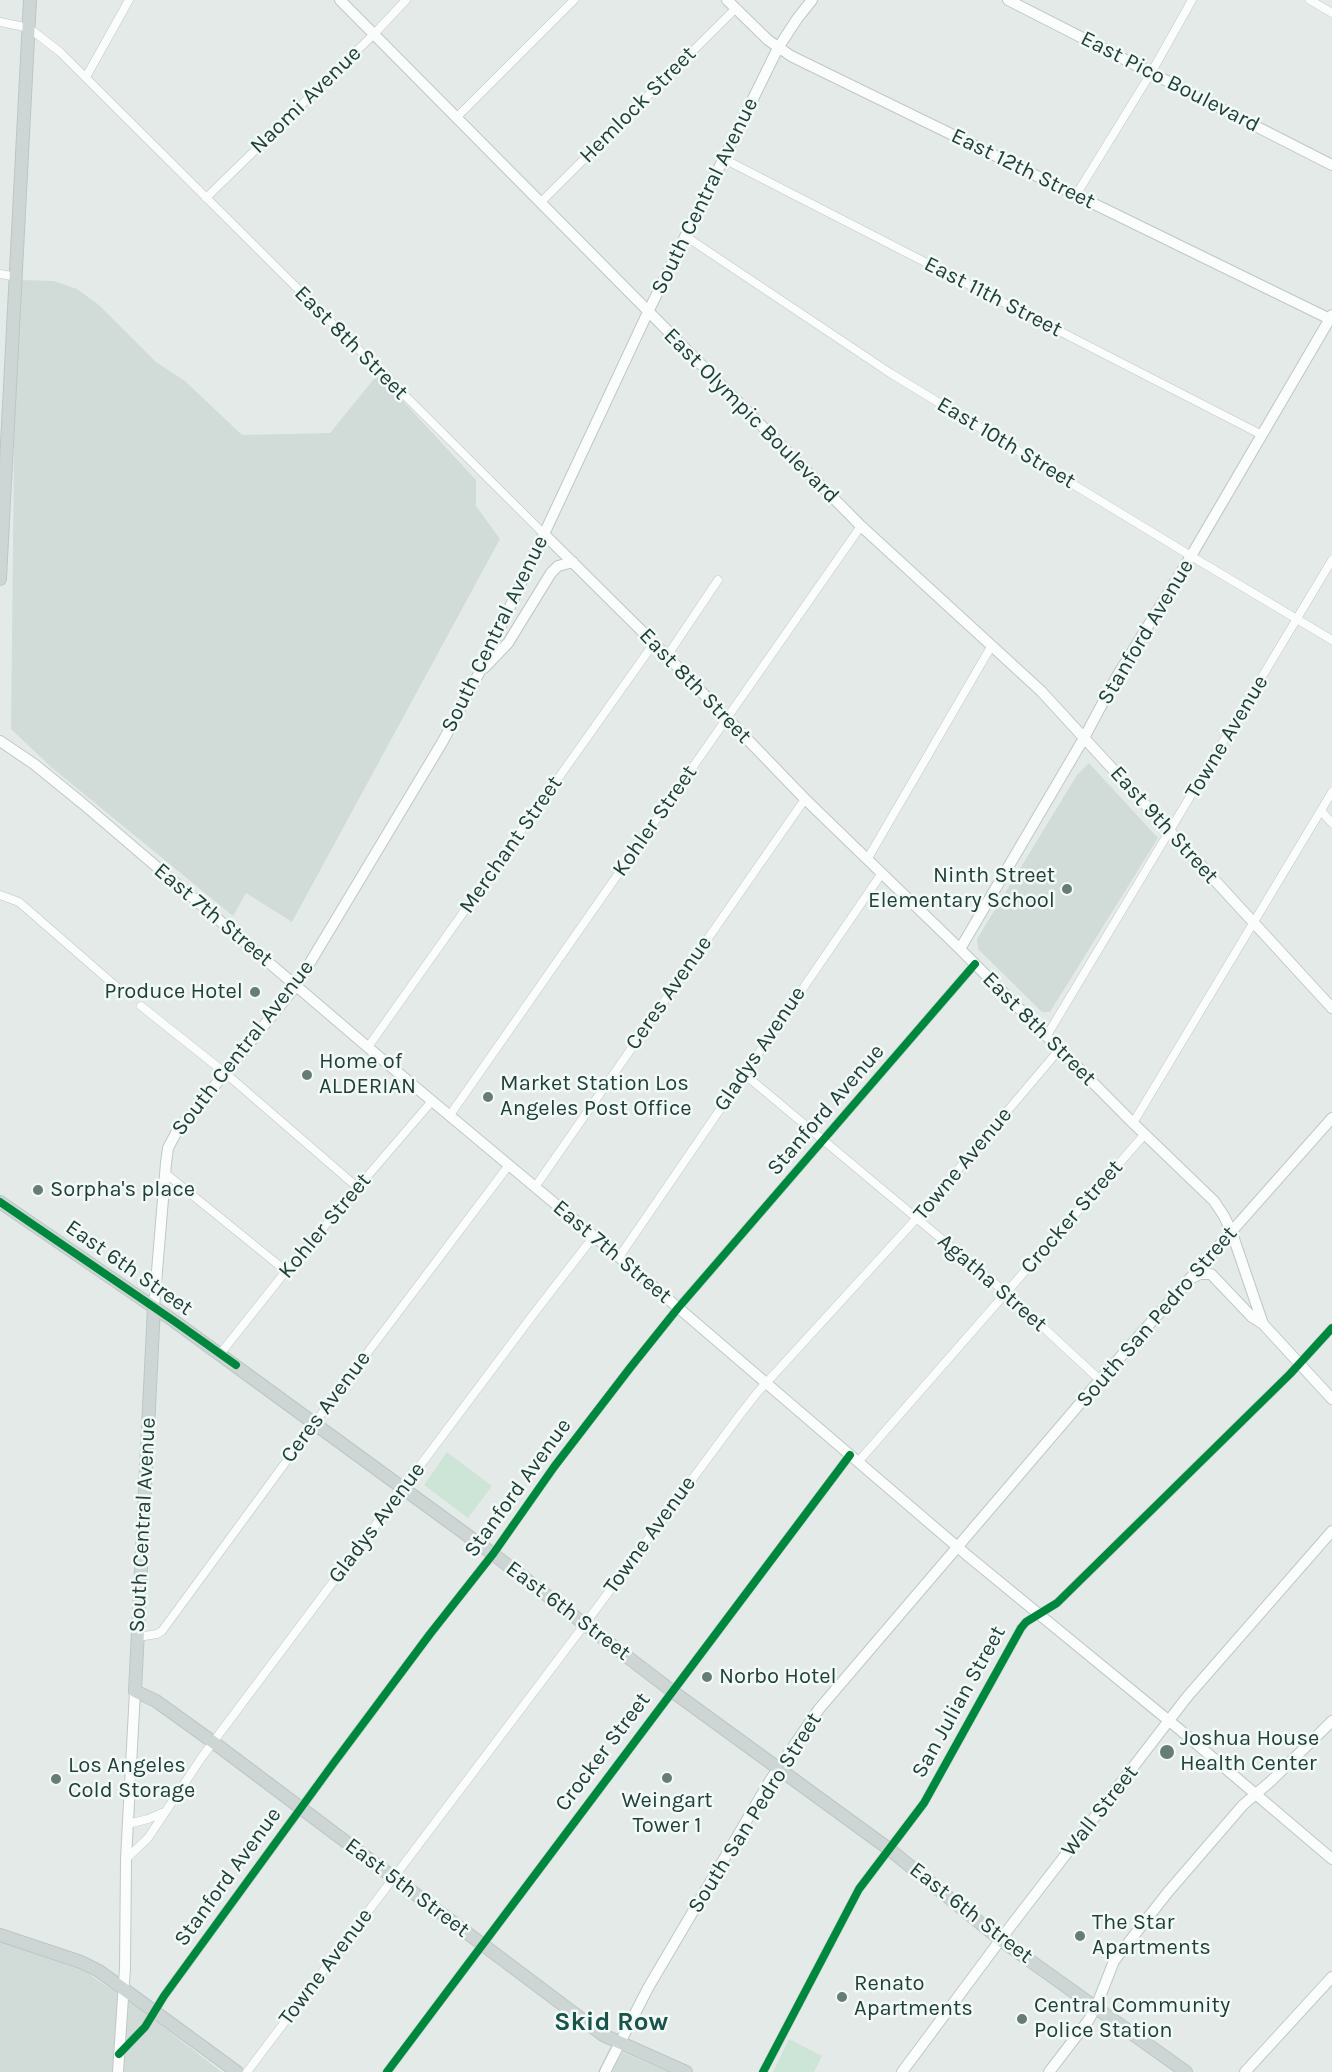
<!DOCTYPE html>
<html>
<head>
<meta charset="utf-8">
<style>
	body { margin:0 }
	canvas { display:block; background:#e4eae8 }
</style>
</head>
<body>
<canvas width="1332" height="2072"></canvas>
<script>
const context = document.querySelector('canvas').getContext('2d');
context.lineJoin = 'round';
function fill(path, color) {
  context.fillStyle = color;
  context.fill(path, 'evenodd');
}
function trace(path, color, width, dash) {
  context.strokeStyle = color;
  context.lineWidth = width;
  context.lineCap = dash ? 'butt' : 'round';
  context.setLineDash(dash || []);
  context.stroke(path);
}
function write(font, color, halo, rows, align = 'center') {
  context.font = font + ' Karla,sans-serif';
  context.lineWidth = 5;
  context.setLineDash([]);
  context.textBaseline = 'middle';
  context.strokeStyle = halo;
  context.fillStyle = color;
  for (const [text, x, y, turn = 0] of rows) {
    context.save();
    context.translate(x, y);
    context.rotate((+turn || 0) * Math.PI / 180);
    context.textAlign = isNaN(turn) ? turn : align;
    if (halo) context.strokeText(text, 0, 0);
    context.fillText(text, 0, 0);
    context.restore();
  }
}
fill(new Path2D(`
	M21,280L54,281L77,289L99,305L156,362L185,381L242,435L330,433L378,374L476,480V506L500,539L292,922L246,893L233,916L51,767L11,729L15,353Z
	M1089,763L1158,838L1050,1012H1042L978,949L977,939L1077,775Z
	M0,1942L83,1970L137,2007L222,2072H0Z
	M610,2047L669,2072H598Z`), '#d1dcd8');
fill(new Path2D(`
	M447,1452L492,1486L468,1518L424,1485Z
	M789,2039L822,2056L814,2072H773Z`), '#cce5d6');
const street = new Path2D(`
	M1310,0L1332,13
	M0,22L29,28L60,52L544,534
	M86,77L129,0
	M456,118L574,0
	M724,159L1262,435
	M1076,195L1151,73L1192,0
	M206,198L374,34L406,0
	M541,202L735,9
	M685,236L890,373L1191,556L1332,640
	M0,274L17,277
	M667,656L718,580
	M1321,811L1332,823
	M868,858L992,645
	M0,895L19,902L119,989
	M141,1006L224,1072L357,1187
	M1046,1037L1332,560
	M368,1047L654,643
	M743,1073L1005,1292L1100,1380
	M450,1115L861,526
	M1133,1123L1332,792
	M165,1173L286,1271
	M535,1187L805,799
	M619,1257L882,873
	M220,1354L286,1271L432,1101
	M858,1462L1144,1135
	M138,1637L157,1634L162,1631L310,1429L509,1165
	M128,1824L148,1819L162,1813
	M126,1859L148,1838L202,1757L535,1312L594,1236
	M119,2054L145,2027L164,1996L333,1764L430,1634L493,1554L554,1467L630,1368L678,1308L975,964
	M247,2072L585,1624L739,1416L757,1393L916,1219L1059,1050
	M387,2072L850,1455
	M763,2072L859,1889L924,1803L1021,1628L1026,1622L1057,1603L1290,1374L1332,1328`);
const secondary = new Path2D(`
	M340,0L861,526L1041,691L1332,1008
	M727,0L768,40L791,56L1332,320
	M1008,0L1332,165
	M544,534L667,656L805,799L960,949L1133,1123L1214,1201L1224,1216L1232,1233L1263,1324L1332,1399
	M484,668L508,643L551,573L558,566L573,562
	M0,741L34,764L82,803L377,1055L619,1257L968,1556L1179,1729L1332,1859
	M960,949L1084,738L1116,678L1191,556L1332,315
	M1194,1277L1200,1274H1211L1252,1317L1263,1324
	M154,1307L166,1163L168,1148L176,1133L296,986L443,741L478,675L648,312L778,48L797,19L812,0
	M118,2072L125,1968L126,1859L135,1691
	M605,2072L648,1988L771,1779L819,1709L1100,1380L1332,1118
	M902,2072L1010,1927L1187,1697L1332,1531
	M1049,2072L1088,2021L1096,2007L1114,1961L1168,1892L1243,1805L1271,1781L1332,1721
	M1245,2072L1332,1977`);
const primary = new Path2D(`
	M0,579L30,0
	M0,1202L174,1321L493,1554L672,1691L889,1849L1001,1940L1186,2072
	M154,1307L135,1691L156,1701L213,1742L603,2035L686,2072
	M0,1935L81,1962L99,1971L237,2072`);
trace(street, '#c1c7c5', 9);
trace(secondary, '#bfc8c5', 12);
trace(primary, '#bcc7c4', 14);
trace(street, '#fbfcfc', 8);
trace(secondary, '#fbfcfc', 10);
trace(primary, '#cdd6d4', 12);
trace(new Path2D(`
	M0,1202L174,1321L236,1365
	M119,2054L145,2027L164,1996L333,1764L430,1634L493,1554L554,1467L630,1368L678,1308L975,964
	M387,2072L850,1455
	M763,2072L859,1889L924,1803L1021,1628L1026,1622L1057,1603L1290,1374L1332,1328`), '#00873e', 8);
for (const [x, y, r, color] of [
	[1067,889,6,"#657c77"],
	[255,992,6,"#657c77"],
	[307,1075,6,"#657c77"],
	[488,1097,6,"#657c77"],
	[38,1190,6,"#657c77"],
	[707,1677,6,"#657c77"],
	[1167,1752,8,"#657c77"],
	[667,1778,6,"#657c77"],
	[56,1779,6,"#657c77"],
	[1080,1936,6,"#657c77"],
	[842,1997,6,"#657c77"],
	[1022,2019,6,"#657c77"]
]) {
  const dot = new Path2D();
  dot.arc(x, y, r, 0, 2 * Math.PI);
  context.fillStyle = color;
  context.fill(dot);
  trace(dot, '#f2f9f7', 2);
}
write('22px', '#20403a', '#f2f9f7', [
	["East Pico Boulevard",1170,82,27],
	["Naomi Avenue",306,100,-44],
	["Hemlock Street",638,105,-45],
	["East 12th Street",1023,169,26],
	["South Central Avenue",705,196,-64],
	["East 11th Street",993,297,27],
	["East 8th Street",351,343,45],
	["East Olympic Boulevard",751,416,45],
	["East 10th Street",1006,443,31],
	["Stanford Avenue",1146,632,-59],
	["South Central Avenue",495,634,-64],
	["East 8th Street",695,686,46],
	["Towne Avenue",1227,737,-59],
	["Kohler Street",655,821,-55],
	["East 9th Street",1164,825,48],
	["Merchant Street",511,845,-55],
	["East 7th Street",213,915,40],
	["Ceres Avenue",669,993,-55],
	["East 8th Street",1039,1029,45],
	["South Central Avenue",243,1048,-52],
	["Gladys Avenue",760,1049,-56],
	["Stanford Avenue",826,1110,-49],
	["Towne Avenue",963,1164,-50],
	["Crocker Street",1072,1217,-49],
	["Kohler Street",325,1226,-50],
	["East 7th Street",612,1252,40],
	["East 6th Street",129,1268,35],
	["Agatha Street",992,1283,41],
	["South San Pedro Street",1157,1317,-49],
	["Ceres Avenue",326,1407,-53],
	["Stanford Avenue",518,1488,-54],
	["Gladys Avenue",377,1523,-53],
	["South Central Avenue",143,1525,-87],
	["Towne Avenue",650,1535,-54],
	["East 6th Street",568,1611,37],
	["San Julian Street",959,1702,-61],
	["Crocker Street",603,1752,-53],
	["Wall Street",1100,1811,-52],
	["South San Pedro Street",755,1813,-58],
	["Stanford Avenue",228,1877,-54],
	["East 5th Street",407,1888,37],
	["East 6th Street",971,1913,38],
	["Towne Avenue",326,1967,-53]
]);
write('22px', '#20403a', '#f2f9f7', [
	["Ninth Street",1055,876,"right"],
	["Elementary School",1055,901,"right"],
	["Produce Hotel",243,992,"right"],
	["Home of",319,1062],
	["ALDERIAN",319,1087],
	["Market Station Los",500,1084],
	["Angeles Post Office",500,1109],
	["Sorpha's place",50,1190],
	["Norbo Hotel",719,1677],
	["Joshua House",1180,1739],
	["Health Center",1180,1764],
	["Los Angeles",68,1766],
	["Cold Storage",68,1791],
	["Weingart",667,1801,"center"],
	["Tower 1",667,1826,"center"],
	["The Star",1092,1923],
	["Apartments",1092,1948],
	["Renato",854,1984],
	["Apartments",854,2009],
	["Central Community",1034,2006],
	["Police Station",1034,2031]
], 'left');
write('bold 26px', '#19544c', '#f2f9f7', [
	["Skid Row",611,2023]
]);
</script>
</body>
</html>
